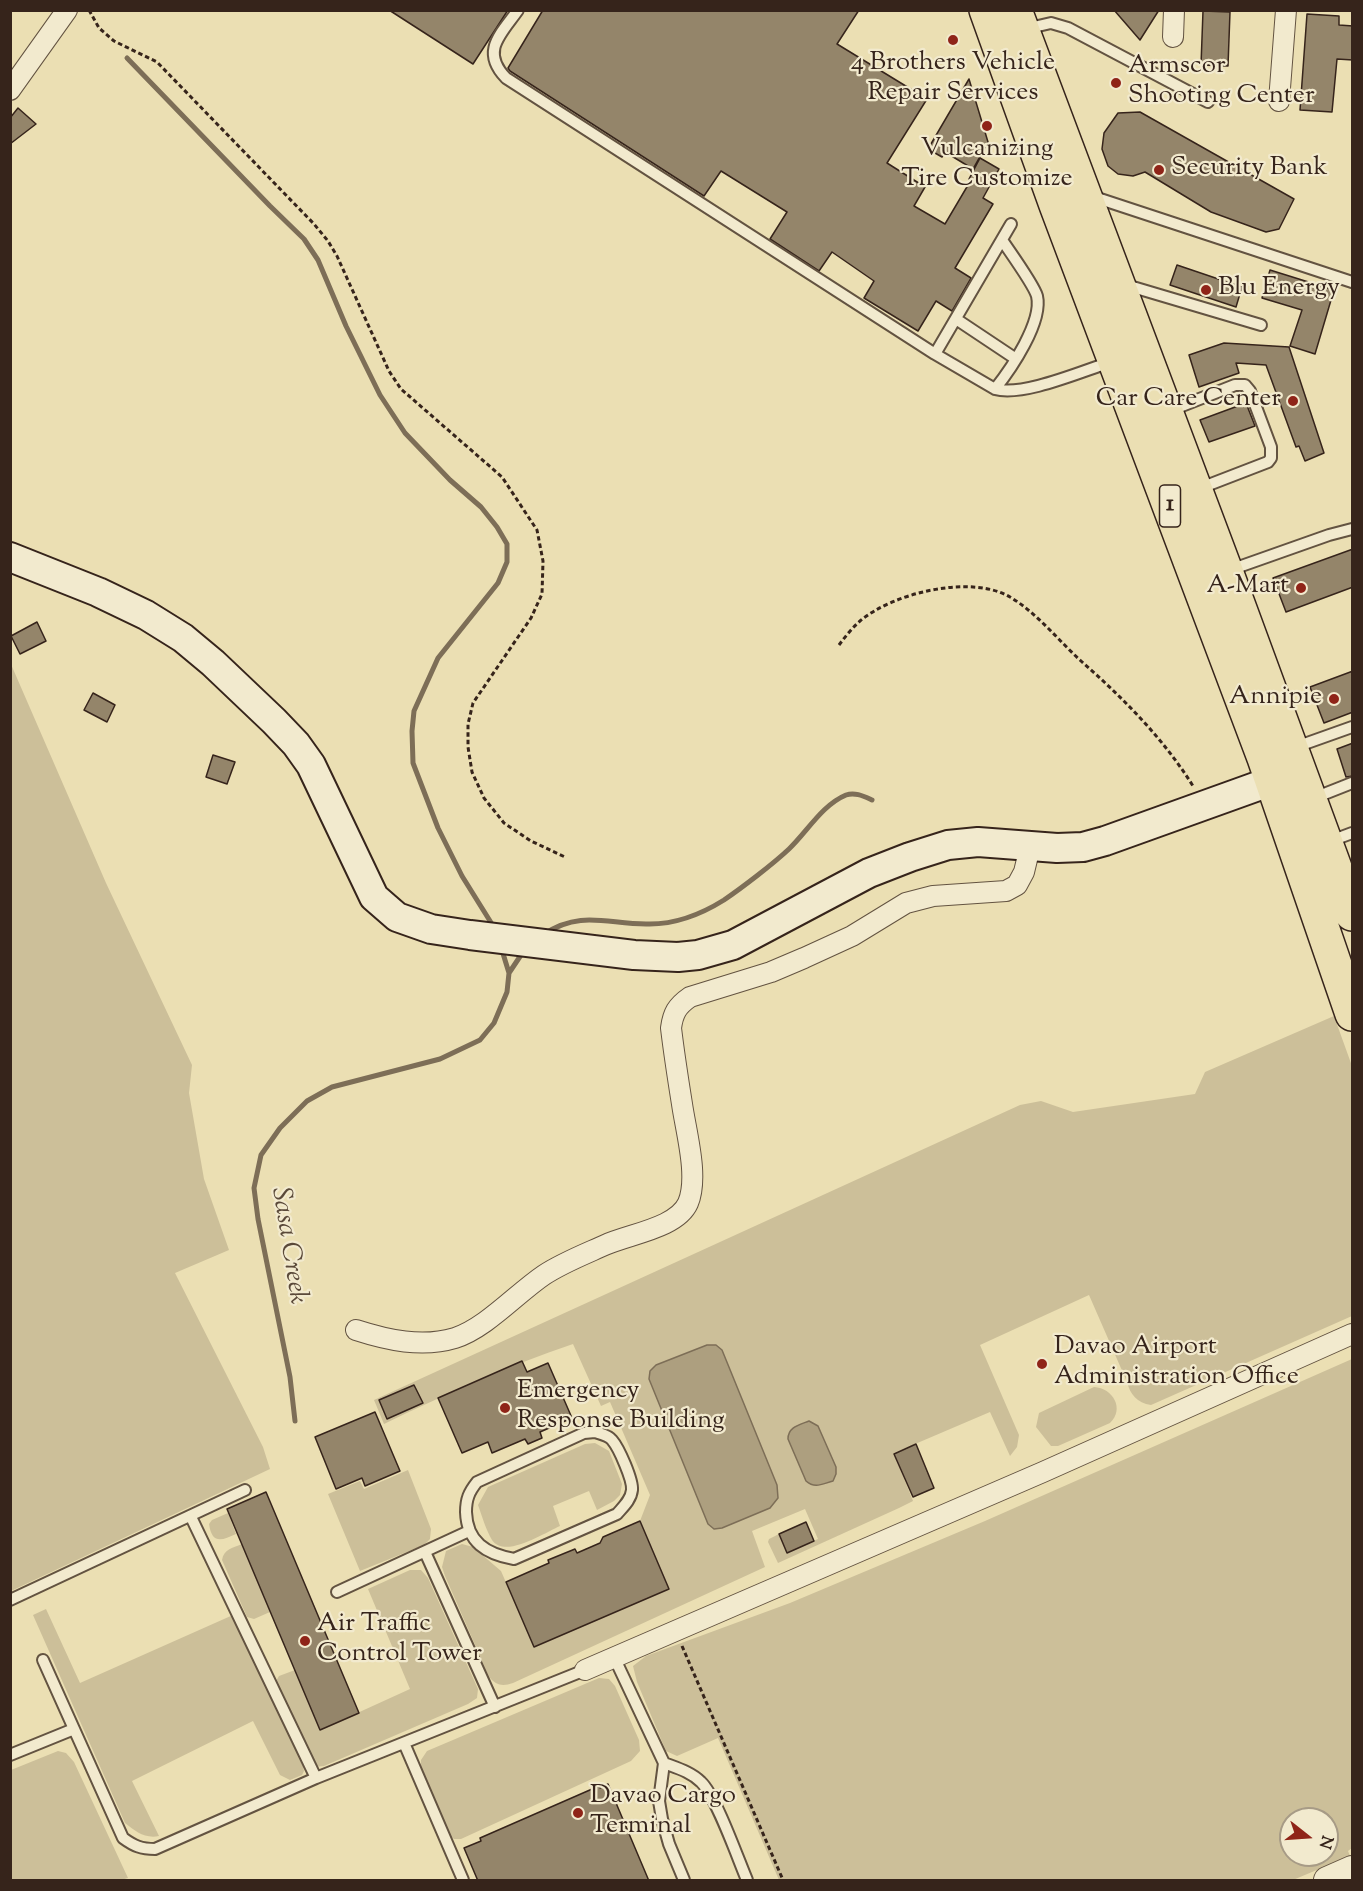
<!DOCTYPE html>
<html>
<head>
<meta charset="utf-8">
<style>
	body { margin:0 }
	#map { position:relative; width:1363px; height:1891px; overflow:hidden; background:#ebdfb3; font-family:"Sorts Mill Goudy",serif }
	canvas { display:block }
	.frame { position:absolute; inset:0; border:12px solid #36241b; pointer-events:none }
	.north { position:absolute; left:1279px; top:1807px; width:60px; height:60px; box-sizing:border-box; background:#f2eace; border:2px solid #a79b86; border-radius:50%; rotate:107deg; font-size:16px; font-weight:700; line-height:24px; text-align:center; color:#36241b }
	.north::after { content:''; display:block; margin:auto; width:21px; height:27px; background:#8f2418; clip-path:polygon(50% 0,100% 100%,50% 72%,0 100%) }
</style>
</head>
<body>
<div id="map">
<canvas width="1363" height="1891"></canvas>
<div class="frame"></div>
<div class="north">N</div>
</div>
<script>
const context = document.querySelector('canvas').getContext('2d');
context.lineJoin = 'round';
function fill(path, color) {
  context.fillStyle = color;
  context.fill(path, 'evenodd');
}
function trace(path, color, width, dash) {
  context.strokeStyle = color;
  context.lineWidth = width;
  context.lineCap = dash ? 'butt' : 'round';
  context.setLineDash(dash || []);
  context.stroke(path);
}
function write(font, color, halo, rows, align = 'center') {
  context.font = font + ' "Sorts Mill Goudy",serif';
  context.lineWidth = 4.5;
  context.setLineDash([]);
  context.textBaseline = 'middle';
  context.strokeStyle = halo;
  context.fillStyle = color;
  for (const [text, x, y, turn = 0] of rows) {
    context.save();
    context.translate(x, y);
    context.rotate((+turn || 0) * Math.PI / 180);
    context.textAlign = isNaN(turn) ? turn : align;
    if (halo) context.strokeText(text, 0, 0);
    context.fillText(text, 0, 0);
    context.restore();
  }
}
fill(new Path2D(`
	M10,662L106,883L192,1065L189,1093L204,1179L229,1250L175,1273L263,1447L270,1469L11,1591Z
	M1334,1016L1352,1066V1316L1151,1405C1137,1403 1130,1394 1127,1382L1089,1295L980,1345L1019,1435L1017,1447L1010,1456L990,1412L894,1453L913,1501L899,1508L778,1563L768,1542L769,1539L779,1534L787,1552L818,1539L805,1509L752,1531L765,1567L513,1683C502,1687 496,1685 489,1677L445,1576L442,1567L446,1551L462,1544L473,1547L501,1571L534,1647L669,1589L640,1521L650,1495L610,1402L601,1406L573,1344C508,1366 446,1394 384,1424L374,1400L1020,1105L1041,1101L1073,1112L1195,1094L1205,1072Z
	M1352,1359V1848L1348,1851L1350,1856L1293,1880H779L718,1738L677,1756L666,1751L637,1682L633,1666L646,1656L790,1603L985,1521ZM1291,1819H1327V1855H1291Z
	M1094,1387C1113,1388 1125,1409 1110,1423L1058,1446H1051L1036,1427L1039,1413Z
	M595,1443L609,1451L622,1484L620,1495L614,1501L597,1510L589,1491L553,1506L560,1526C544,1533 505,1559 492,1540C486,1530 482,1516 478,1505L488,1487L585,1444Z
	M408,1470L431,1529L430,1539L424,1545L360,1571L328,1494L360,1481L364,1489Z
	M228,1513L236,1534C221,1541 212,1544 209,1524L212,1520Z
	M242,1544L270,1612L254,1619L247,1617L222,1560C224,1549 232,1548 242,1544Z
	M410,1570H421L428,1578L478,1689L477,1698L468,1704L324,1766L314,1767L275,1683L279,1676L295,1670L320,1730L410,1689L368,1589Z
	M46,1609L80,1683L233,1615L303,1766L304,1771L302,1775L290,1780L280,1775L253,1721L132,1781L159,1836C145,1839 135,1831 125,1823L33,1615Z
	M599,1678L609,1679L615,1686L639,1740L640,1751L631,1761L461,1839H454L448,1834L421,1772V1760L427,1751Z
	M58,1751L66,1753L74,1762L128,1878L121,1880H11V1770Z`), '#ccbf99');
const water = new Path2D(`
	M707,1345H716L722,1350L777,1485L778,1498L770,1508L722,1528L714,1529L708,1524L649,1379L650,1371L656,1365Z
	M809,1421L818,1426L836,1467V1474L833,1481C822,1484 815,1489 806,1481L788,1439C788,1427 799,1425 809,1421Z`);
fill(water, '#ad9f7f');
trace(water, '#7d6e57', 1.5);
trace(new Path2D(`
	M127,58L270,206L304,239L318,260L346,326L380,395L405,433L450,480L481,507L497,527L507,544V562L498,583L438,658L414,711L412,731L413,763L438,828L462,876L495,929
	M544,934C581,910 607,924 646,924C675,925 700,915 724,900C743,887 773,864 789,849C807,832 822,805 846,795C855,792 863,796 872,800
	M509,973L523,952
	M295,1421L290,1377L258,1219L254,1188L261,1155L280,1128L307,1101L332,1087L440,1059L480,1040L494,1023L507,992L509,973L501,947`), '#7d6e57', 5);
const building = new Path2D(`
	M389,10H508L473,64Z
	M543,10H859L837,44L927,99L887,163L925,187L914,206L945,224L971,180L969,179L980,158L999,169L983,198L993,204L955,268L971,278L952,311L936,301L918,331L864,298L874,281L832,252L819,271L770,239L787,212L721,171L704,196L510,71L508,68Z
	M1114,10H1159L1140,40Z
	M1203,11L1230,12L1228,66L1201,65Z
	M1307,14L1339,16V25L1353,26V60L1337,59L1332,112L1300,110Z
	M969,79L988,142L973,169L945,152L942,157L928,149Z
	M18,108L36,124L10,144V118Z
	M1140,112L1294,199L1279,229L1266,232L1211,212L1145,172L1133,176L1118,174L1108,166L1102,149L1104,133L1118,113Z
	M1177,265L1242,287L1236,307L1170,285Z
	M1270,270L1334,290L1315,354L1290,346L1302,310L1262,298Z
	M1224,343L1289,347L1324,453L1305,461L1299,446L1296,447L1266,365L1236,363L1239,373L1199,387L1189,355Z
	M1246,403L1255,426L1209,442L1200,420Z
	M1353,549V587L1286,612L1273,578Z
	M37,622L46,641L20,654L11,636Z
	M1353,671V712L1324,723L1310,687Z
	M93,693L115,705L107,722L84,710Z
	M1353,743V776L1346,777L1337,749Z
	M213,755L235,762L227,784L206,777Z
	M522,1361L527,1372L548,1363L572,1418L540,1432L542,1438L528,1444L525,1439L492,1453L488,1442L462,1453L438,1398Z
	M414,1385L423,1403L387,1419L379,1400Z
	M375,1412L400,1471L365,1486L362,1478L336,1489L315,1437Z
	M916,1444L934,1488L913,1497L894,1454Z
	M266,1492L359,1713L320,1730L227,1509Z
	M640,1521L669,1589L534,1647L506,1582L549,1563L548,1560L575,1549L577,1553L600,1543L603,1537Z
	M806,1522L814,1541L787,1553L779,1534Z
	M608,1784L649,1881H478L464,1848L481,1841L480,1838L599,1786L600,1788Z`);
fill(building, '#94856a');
trace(building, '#36241b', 1.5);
const service = new Path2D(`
	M518,10C501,34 480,51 506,78L935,354L995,389C1023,397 1082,371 1111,362
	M1025,29L1051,23L1068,28L1208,102
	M1091,196L1352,282
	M1126,285L1261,325
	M956,319L1016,359
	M935,354L1011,224
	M995,389C1011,369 1043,322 1037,296C1034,285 1010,252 1002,240
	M1169,411L1235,385H1245L1250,391L1271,447V458L1268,462L1198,489
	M1230,570L1329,535L1352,529
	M1293,748L1352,727
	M1314,798L1352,783
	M1328,842L1352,833
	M595,1432C601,1434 608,1435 612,1440C619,1448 633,1480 632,1490C631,1500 623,1507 617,1514L514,1559C486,1554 467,1542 466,1512C466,1499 469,1492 477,1482L584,1433Z
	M191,1517L316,1778
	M425,1552L495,1707
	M337,1592L469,1531
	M10,1600L245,1490
	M614,1657L664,1763L659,1801L662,1819L669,1844L684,1880
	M43,1660L123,1838C134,1846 141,1849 155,1849L316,1778L585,1670
	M404,1743L463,1880
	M10,1755L74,1729
	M664,1763C677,1768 691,1772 701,1782C716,1796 738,1859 747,1880`);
const minor = new Path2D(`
	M1173,37L1174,10
	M10,90L67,10
	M1279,101L1286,10
	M356,1330C387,1340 422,1348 455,1338C486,1328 516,1294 544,1275C562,1263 585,1254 605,1245C629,1234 677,1228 688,1203C699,1177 686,1132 682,1104C678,1079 674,1053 671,1028C673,1013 677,1006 690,997L771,972L804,958L852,936L906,903L933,896L1006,891L1017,885L1024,872L1030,847
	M585,1670L1043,1472L1352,1334`);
const tertiary = new Path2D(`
	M1327,1880L1352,1869`);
const secondary = new Path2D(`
	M10,557L98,592L146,615L183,638L213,663L274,721L296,744L311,765L374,897L397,917L431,929L470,935L634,955L678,957L698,955L733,945L869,873L910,857L948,845L978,842L1057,848L1083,847L1105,841L1272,781`);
const trunk = new Path2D(`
	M986,10L1056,205L1264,758L1352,1014
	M1015,10L1226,571L1352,914`);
trace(service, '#635341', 14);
trace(minor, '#635341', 22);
trace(tertiary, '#635341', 28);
trace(secondary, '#36241b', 32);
trace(trunk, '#36241b', 36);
trace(new Path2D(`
	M89,10L99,28L114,41L157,62L314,224L328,241L337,256L389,371L401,389L502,477L537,530L543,561L542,594L531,618L473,703L468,724V747L472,772L484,798L504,823L531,841L565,857
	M839,645C845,637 852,628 860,621C893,593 971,574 1010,597C1037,613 1058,640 1081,661C1123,698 1163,738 1193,786
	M682,1646L783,1880`), '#36241b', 3, [4.5, 3]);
trace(service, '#f2eace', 10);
trace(minor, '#f2eace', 20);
trace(tertiary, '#f2eace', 26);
trace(secondary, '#f2eace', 28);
trace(trunk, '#ebdfb3', 33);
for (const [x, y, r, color] of [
	[953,40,6,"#8f2418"],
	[1116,83,6,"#8f2418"],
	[987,126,6,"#8f2418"],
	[1159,170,6,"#8f2418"],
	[1206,290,6,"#8f2418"],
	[1293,401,6,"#8f2418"],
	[1301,588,6,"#8f2418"],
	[1334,699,6,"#8f2418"],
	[1042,1364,6,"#8f2418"],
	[505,1408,6,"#8f2418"],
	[305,1641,6,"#8f2418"],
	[578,1813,6,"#8f2418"]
]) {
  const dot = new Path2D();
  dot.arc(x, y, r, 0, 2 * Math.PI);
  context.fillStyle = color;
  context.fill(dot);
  trace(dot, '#f2eace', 2);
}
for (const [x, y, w] of [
	[1170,506,21]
]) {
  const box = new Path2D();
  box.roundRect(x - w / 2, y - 21, w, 42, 4.5);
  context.fillStyle = '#f2eace';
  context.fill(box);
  trace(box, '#36241b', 1.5);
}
write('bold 24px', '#36241b', null, [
	["1",1170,506]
]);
write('26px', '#36241b', '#f2eace', [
	["4 Brothers Vehicle",953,65,"center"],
	["Repair Services",953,95,"center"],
	["Armscor",1128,68],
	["Shooting Center",1128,98],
	["Vulcanizing",987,151,"center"],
	["Tire Customize",987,181,"center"],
	["Security Bank",1171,170],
	["Blu Energy",1218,290],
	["Car Care Center",1281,401,"right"],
	["A-Mart",1289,588,"right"],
	["Annipie",1322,699,"right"],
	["Davao Airport",1054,1349],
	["Administration Office",1054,1379],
	["Emergency",517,1393],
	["Response Building",517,1423],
	["Air Traffic",317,1626],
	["Control Tower",317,1656],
	["Davao Cargo",590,1798],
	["Terminal",590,1828]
], 'left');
write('italic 27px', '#5a4939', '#f2eace', [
	["Sasa Creek",287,1246,81]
]);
</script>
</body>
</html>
